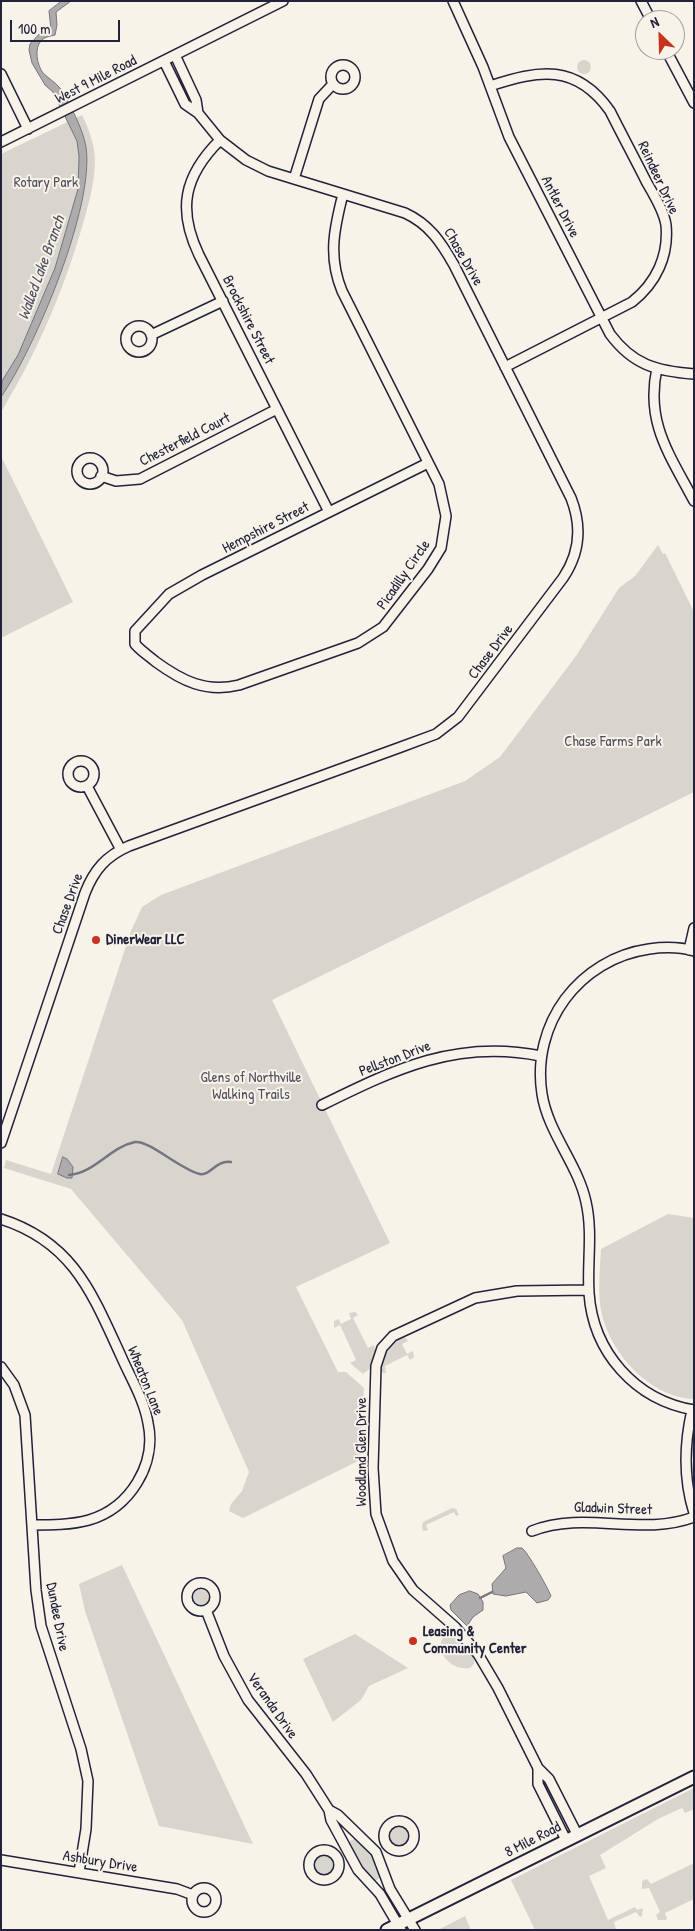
<!DOCTYPE html>
<html>
<head>
<meta charset="utf-8">
<style>
	body { margin:0 }
	#map { position:relative; width:695px; height:1931px; overflow:hidden; background:#f7f3e8; font-family:"Patrick Hand",sans-serif }
	canvas { display:block }
	.frame { position:absolute; inset:0; border:2px solid #22223b; pointer-events:none }
	.north { position:absolute; left:635px; top:10px; width:50px; height:50px; box-sizing:border-box; background:#f7f3e8; border:1px solid #a29fa3; border-radius:50%; rotate:336deg; font-size:14px; font-weight:700; line-height:20px; text-align:center; color:#22223b }
	.north::after { content:''; display:block; margin:auto; width:18px; height:22px; background:#c8321e; clip-path:polygon(50% 0,100% 100%,50% 72%,0 100%) }
	.scale { position:absolute; left:10px; top:20px; width:110px; height:22px; box-sizing:border-box; border:2px solid #22223b; border-top:0; padding-left:6px; font-size:15px; line-height:18px; white-space:nowrap; color:#22223b; -webkit-text-stroke:4px #f7f3e8; paint-order:stroke }
</style>
</head>
<body>
<div id="map">
<canvas width="695" height="1931"></canvas>
<div class="frame"></div>
<div class="north">N</div>
<div class="scale">100 m</div>
</div>
<script>
const context = document.querySelector('canvas').getContext('2d');
context.lineJoin = 'round';
function fill(path, color) {
  context.fillStyle = color;
  context.fill(path, 'evenodd');
}
function trace(path, color, width, dash) {
  context.strokeStyle = color;
  context.lineWidth = width;
  context.lineCap = dash ? 'butt' : 'round';
  context.setLineDash(dash || []);
  context.stroke(path);
}
function write(font, color, halo, rows, align = 'center') {
  context.font = font + ' "Patrick Hand",sans-serif';
  context.lineWidth = 4;
  context.setLineDash([]);
  context.textBaseline = 'middle';
  context.strokeStyle = halo;
  context.fillStyle = color;
  for (const [text, x, y, turn = 0] of rows) {
    context.save();
    context.translate(x, y);
    context.rotate((+turn || 0) * Math.PI / 180);
    context.textAlign = isNaN(turn) ? turn : align;
    if (halo) context.strokeText(text, 0, 0);
    context.fillText(text, 0, 0);
    context.restore();
  }
}
fill(new Path2D(`
	M577 67a7 7 0 1 1 14 0a7 7 0 1 1-14 0Z
	M82,115C89,129 94,143 95,159C95,184 87,210 80,234C61,297 35,356 1,412V154Z
	M1,456L73,602L1,638Z
	M658,545L663,554L665,553L694,612V792L272,1000L390,1243L296,1287L338,1372H346L364,1388L361,1441L365,1450L361,1452L360,1460L243,1518L229,1511L231,1504L242,1491L249,1472L182,1320L71,1189L4,1168L6,1160L51,1174L131,931L142,907L161,895L465,781L500,757L576,656L619,588L635,576Z
	M668,1214L694,1218V1399C650,1397 612,1355 602,1315C597,1294 600,1271 601,1249Z
	M355,1312L358,1315L353,1318L368,1348L374,1345L375,1351L371,1368L363,1374L350,1363L356,1360L340,1325L334,1328V1321L339,1319L341,1324L351,1319L349,1313Z
	M401,1337L406,1338L408,1341L402,1344L407,1354L413,1351L414,1357L410,1360L407,1355L385,1366L386,1373H383L381,1370C382,1355 388,1344 401,1337Z
	M452,1508L456,1509L459,1515L456,1516L454,1512L426,1525L428,1530L423,1531L422,1527L423,1522Z
	M122,1565L253,1844L159,1826L85,1611L79,1584Z
	M191 1597a10 10 0 1 1 20 0a10 10 0 1 1-20 0Z
	M450,1632L454,1633L474,1657V1664L470,1668C448,1672 428,1643 450,1632Z
	M355,1634L408,1668L369,1686L361,1700L333,1722L303,1659Z
	M694,1788V1809L685,1813L682,1808L658,1819L600,1855L606,1868L589,1876L608,1920L635,1907L637,1910L643,1908L642,1916L640,1917L636,1912L614,1922L616,1930H535L511,1880Z
	M389 1837a10 10 0 1 1 20 0a10 10 0 1 1-20 0Z
	M356,1838L371,1851L381,1876L377,1880H372L362,1870L349,1845L350,1841Z
	M313 1865a10 10 0 1 1 20 0a10 10 0 1 1-20 0Z
	M694,1863V1899L665,1913L667,1918L666,1920H658L656,1915L660,1912L649,1888L642,1889V1881L647,1879L651,1884Z
	M465,1916L471,1930H438Z`), '#d8d5cf');
const water = new Path2D(`
	M62,1H71L56,12L57,25L55,35C51,36 44,37 41,41C34,48 37,65 43,73C48,78 55,82 60,88C70,104 83,129 86,147C95,206 35,348 1,397L2,381L18,355L55,268L78,189L79,156L77,141L53,92L45,85L32,63L29,50L30,44L41,32L51,29L49,11Z
	M63,1157L67,1159L73,1167L72,1178H67L58,1174Z
	M517,1548H522C527,1551 548,1588 551,1596L548,1600L537,1603L526,1592L506,1596L493,1594L492,1584L506,1568L503,1556Z
	M470,1591L478,1594L483,1602V1610L473,1617L467,1626L451,1610L450,1605L459,1595Z`);
fill(water, '#aeabad');
trace(water, '#76747f', 1);
trace(new Path2D(`
	M69,1175C95,1173 110,1147 135,1142C149,1140 181,1170 200,1174C211,1176 215,1160 231,1162
	M480,1598L492,1592`), '#76747f', 2.5);
const minor = new Path2D(`
	M453,1L483,67L509,137L610,334C633,365 656,371 694,374
	M641,1L651,20
	M666,50L694,103
	M175,55L196,100L198,113
	M331 77a12 12 0 1 1 24 0a12 12 0 1 1-24 0Z
	M1,74L28,129
	M490,86C539,70 576,63 610,111C622,135 635,159 647,183C654,195 664,211 666,225C669,256 656,283 632,302L505,367
	M220,140C184,176 177,209 199,255L329,512
	M1,142L283,1
	M294,179L319,99L333,84
	M343,194C334,229 328,257 342,291L439,484L446,516L441,548L428,569L383,627L358,643L239,685C206,693 182,681 156,662C149,656 141,651 135,644V631L169,594L202,575L428,463
	M126 339a13 13 0 1 1 26 0a13 13 0 1 1-26 0Z
	M151,335L223,301
	M657,368C645,423 670,455 694,501
	M77 471a13 13 0 1 1 26 0a13 13 0 1 1-26 0Z
	M101,476L116,481L140,479L277,409
	M68 774a13 13 0 1 1 26 0a13 13 0 1 1-26 0Z
	M87,786L121,850
	M689,950L694,928
	M694,951C680,947 663,947 649,949C579,959 531,1024 542,1094C548,1133 578,1164 586,1202C593,1233 587,1262 589,1293C593,1352 635,1400 694,1410
	M322,1105C395,1069 457,1039 541,1056
	M1,1143L85,893C94,870 106,856 129,846L401,747L436,734L458,717L563,578C580,553 582,526 571,498L454,265C441,242 429,224 405,213L268,171L246,160L220,140L198,113L185,104L164,61
	M1,1219C73,1242 92,1293 121,1356C130,1377 144,1399 148,1423C157,1464 130,1508 89,1520C71,1525 50,1525 32,1525
	M1,1367L14,1385L25,1415L36,1590L41,1626L81,1749L88,1781L86,1829L79,1872
	M692,1410C684,1445 683,1478 694,1513
	M532,1531C585,1510 641,1537 694,1517
	M187 1597a14 14 0 1 1 28 0a14 14 0 1 1-28 0Z
	M206,1610L224,1656L248,1700L306,1774L329,1810L331,1820L358,1870L380,1894L401,1930
	M538,1768V1784L566,1840
	M329,1810L338,1815L376,1852L390,1889L415,1930
	M384 1836a15 15 0 1 1 30 0a15 15 0 1 1-30 0Z
	M577,1834L549,1779L538,1768L498,1688L478,1654L455,1627L413,1590L393,1561L376,1514L373,1468L376,1366L382,1348L393,1336L475,1298L517,1291L589,1290
	M309 1865a15 15 0 1 1 30 0a15 15 0 1 1-30 0Z
	M1,1860L177,1889L193,1895
	M192 1900a12 12 0 1 1 24 0a12 12 0 1 1-24 0Z`);
const major = new Path2D(`
	M387,1930L694,1777`);
trace(minor, '#22223b', 12);
trace(major, '#22223b', 15);
trace(minor, '#f7f3e8', 9);
trace(major, '#f7f3e8', 11);
for (const [x, y, r, color] of [
	[96,940,5,"#c8321e"],
	[413,1641,5,"#c8321e"]
]) {
  const dot = new Path2D();
  dot.arc(x, y, r, 0, 2 * Math.PI);
  context.fillStyle = color;
  context.fill(dot);
  trace(dot, '#f7f3e8', 2);
}
write('15px', '#22223b', '#f7f3e8', [
	["West 9 Mile Road",96,80,-27],
	["Reindeer Drive",658,178,65],
	["Antler Drive",560,207,63],
	["Chase Drive",463,257,60],
	["Brockshire Street",248,320,63],
	["Chesterfield Court",185,440,-27],
	["Hempshire Street",266,528,-27],
	["Picadilly Circle",404,575,-55],
	["Chase Drive",491,652,-53],
	["Chase Drive",68,904,-70],
	["Pellston Drive",395,1059,-21],
	["Wheaton Lane",145,1381,68],
	["Woodland Glen Drive",362,1452,-90],
	["Gladwin Street",613,1509,2],
	["Dundee Drive",57,1617,79],
	["Veranda Drive",272,1706,55],
	["8 Mile Road",533,1840,-27],
	["Ashbury Drive",100,1862,9]
]);
write('15px', '#504f60', '#f7f3e8', [
	["Rotary Park",46,183],
	["Chase Farms Park",613,742],
	["Glens of Northville",251,1078],
	["Walking Trails",251,1095]
]);
write('bold 15px', '#22223b', '#f7f3e8', [
	["DinerWear LLC",106,940],
	["Leasing &",423,1632],
	["Community Center",423,1649]
], 'left');
write('italic 16px', '#535263', '#f7f3e8', [
	["Walled Lake Branch",42,268,-70]
]);
</script>
</body>
</html>
